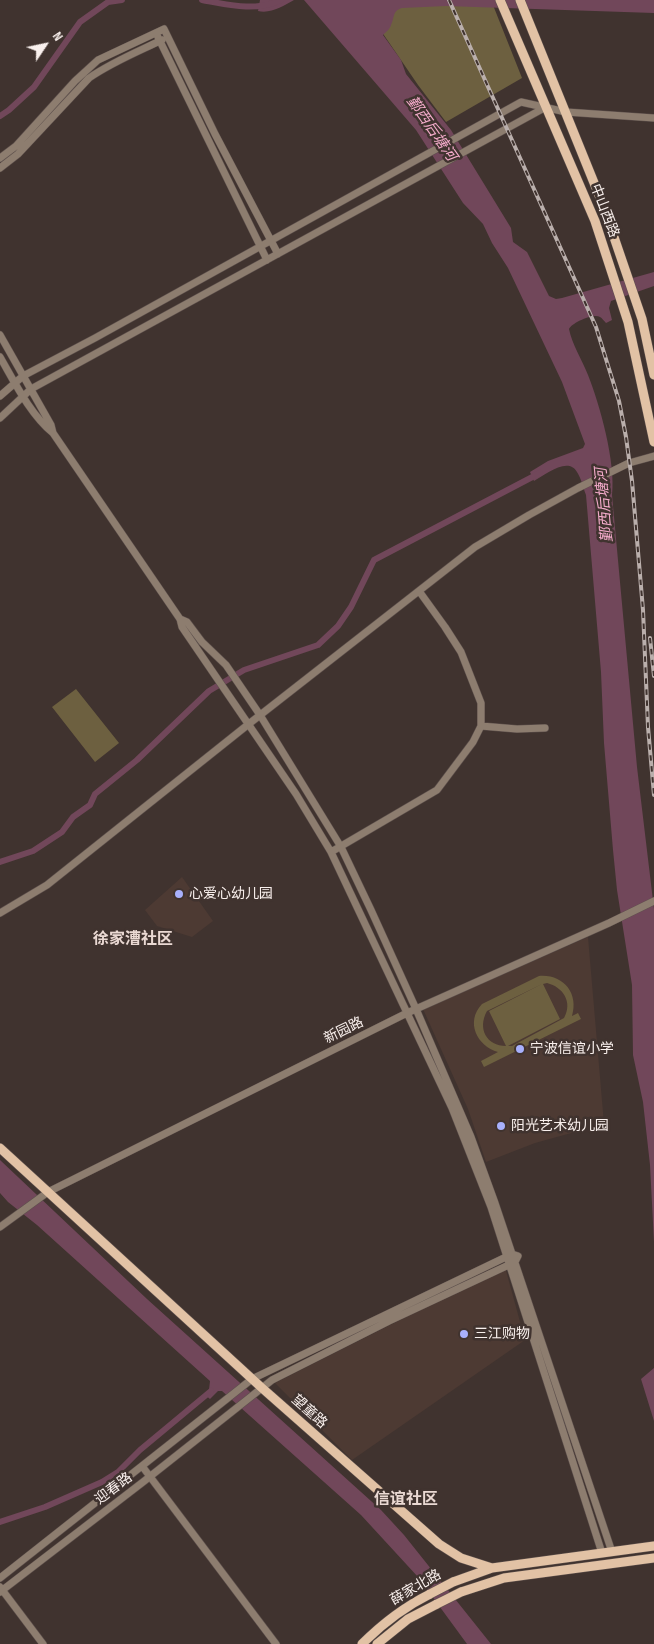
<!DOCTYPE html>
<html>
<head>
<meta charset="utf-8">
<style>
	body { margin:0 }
	#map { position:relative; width:654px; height:1644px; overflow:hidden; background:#40332f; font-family:"Sofia Sans Condensed",sans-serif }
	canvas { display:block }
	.north { position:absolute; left:20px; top:20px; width:50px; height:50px; -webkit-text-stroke:4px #40332f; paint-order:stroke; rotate:56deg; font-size:14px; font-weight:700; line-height:20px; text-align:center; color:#f9f0ed }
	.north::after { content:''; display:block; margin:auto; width:18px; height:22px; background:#f9f0ed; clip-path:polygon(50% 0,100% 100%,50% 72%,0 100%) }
</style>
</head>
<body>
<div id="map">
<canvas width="654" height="1644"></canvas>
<div class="north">N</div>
</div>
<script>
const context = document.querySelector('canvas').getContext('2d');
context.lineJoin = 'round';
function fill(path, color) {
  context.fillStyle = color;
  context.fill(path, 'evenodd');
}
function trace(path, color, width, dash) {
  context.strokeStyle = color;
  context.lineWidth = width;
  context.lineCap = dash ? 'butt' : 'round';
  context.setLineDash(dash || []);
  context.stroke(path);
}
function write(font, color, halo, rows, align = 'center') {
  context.font = font + ' "Sofia Sans Condensed","Noto Sans SC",sans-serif';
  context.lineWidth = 5;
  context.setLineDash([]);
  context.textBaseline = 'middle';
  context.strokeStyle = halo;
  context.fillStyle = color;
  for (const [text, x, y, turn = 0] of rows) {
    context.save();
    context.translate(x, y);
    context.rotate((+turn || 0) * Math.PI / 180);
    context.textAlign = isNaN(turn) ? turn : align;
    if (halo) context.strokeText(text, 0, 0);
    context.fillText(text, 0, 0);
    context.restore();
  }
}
fill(new Path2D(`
	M182,877L213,921L192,937L157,926L145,910Z
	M588,937L604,1124L535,1143L486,1162L468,1109L423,1009Z
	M505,1267L525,1340L352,1460L275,1383Z`), '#4d3a33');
fill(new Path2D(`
	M360,0H491L522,78L446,122L418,85Z
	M76,689L119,743L95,762L52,707Z
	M539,976C563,974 579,993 572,1016L578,1013L581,1019L484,1067L481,1061L498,1052C477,1046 465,1022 482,1004ZM547,983C563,987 573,1002 564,1018L512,1046H508L560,1019L543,984ZM542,984L489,1011L506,1046C487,1046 477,1029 487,1011Z`), '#6d6040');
fill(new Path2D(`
	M260,0H294C283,6 271,14 258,11Z
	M304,0H654V13L446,6L402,8C392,11 395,17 391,25C390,29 386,32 383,35L401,60L406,74L451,130L511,228L513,242L527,252L549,296L556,299L562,298L654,272V286L611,301L609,308L612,320L606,323C604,321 602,318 600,317C593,313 572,323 569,329C572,344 582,360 588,375C600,405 616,463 612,495L637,767L654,909V1242L650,1165L643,1102L633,1055L632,985L617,890L613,850L604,743L601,672L586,495C583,487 581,478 577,472C568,456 545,475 534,481L530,472L548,461L583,448L585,444L562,382L508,268L492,243L483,224L463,203L416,130Z
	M0,1160L147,1299L381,1510L404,1535L491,1644H467L418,1577L361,1515L222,1391H218L210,1399L204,1394L209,1390L210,1381L37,1225L8,1202L0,1193Z
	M654,1368V1421L641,1379Z`), '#71475a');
trace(new Path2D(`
	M202,0C229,5 255,12 281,0
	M0,116L9,110L34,87L80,22L108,2L122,0
	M0,862L33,851L62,832L73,817L90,805L95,794L137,760L209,691L244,670L318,645L338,626L351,607L374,560L540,473
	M0,1522L45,1507L102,1482L118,1472L140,1450L211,1391`), '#71475a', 6);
const minor = new Path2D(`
	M156,33L267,260
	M0,158L16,146L75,81L98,60L164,29L215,134L278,254
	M0,168L18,154L89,78C112,62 137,52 162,40
	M0,335L51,425L53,433
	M0,357C15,383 30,414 53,433L180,619L182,627L296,794L331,852L452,1108L491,1207L602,1553
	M0,396L23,376L95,338L521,102L566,112L654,118
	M0,418L31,389L546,107
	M180,619L187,622L202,642L226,665L260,715L341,847L371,910L416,1009L471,1137L495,1203L612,1552
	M481,726L517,729L545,728
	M331,852L437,790L473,742L481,726V703L461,652L445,627L419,591
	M0,913L47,885L250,723L475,547L529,515L578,488L629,463L654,456
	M0,1227L48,1192L407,1013L609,923L654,901
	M142,1466L276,1644
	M0,1578L252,1379L506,1257L512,1254L518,1256L515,1262L389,1321L272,1380L143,1482L0,1592
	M0,1587L43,1644`);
const major = new Path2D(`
	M500,0L595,221L628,322L654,442
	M520,0L603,205L642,319L654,375
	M0,1148L262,1388L439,1544L461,1558L492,1568L654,1546
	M453,1582L492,1568
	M461,1592L504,1578L654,1558
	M362,1644C382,1624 404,1607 430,1594
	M377,1644L408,1619L437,1604`);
trace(minor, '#5e514d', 8);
trace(major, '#5e514d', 10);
trace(minor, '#8d7d6f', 7);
trace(major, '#e2c2a5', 9);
const rail = new Path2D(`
	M449,0L596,327L619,401L626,437L632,481L643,610L648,727L654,795
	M650,638L654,676`);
trace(rail, '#baafac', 4);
trace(rail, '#40332f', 2, [5.5]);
const majorBridge = new Path2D(`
	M430,1594L453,1582
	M437,1604L461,1592`);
trace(majorBridge, '#5e514d', 10, []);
trace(majorBridge, '#e2c2a5', 9);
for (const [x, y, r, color] of [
	[179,894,5,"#a8b0fc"],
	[520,1049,5,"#a8b0fc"],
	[501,1126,5,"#a8b0fc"],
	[464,1334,5,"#a8b0fc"]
]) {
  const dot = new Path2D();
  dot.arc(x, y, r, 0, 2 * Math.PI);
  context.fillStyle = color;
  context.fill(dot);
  trace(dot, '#40332f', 2);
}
write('14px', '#f9f0ed', '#40332f', [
	["中山西路",604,211,69],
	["新园路",344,1031,-26],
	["望童路",309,1412,42],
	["迎春路",114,1489,-37],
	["薛家北路",416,1588,-30]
]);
write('14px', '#f9f0ed', '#40332f', [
	["心爱心幼儿园",189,894],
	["宁波信谊小学",530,1049],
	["阳光艺术幼儿园",511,1126],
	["三江购物",474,1334]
], 'left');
write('italic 15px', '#f3abca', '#40332f', [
	["鄞西后塘河",431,129,55],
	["鄞西后塘河",605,505,-95]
]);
write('bold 16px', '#ead9d3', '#40332f', [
	["徐家漕社区",133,940],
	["信谊社区",406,1500]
]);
</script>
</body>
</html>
